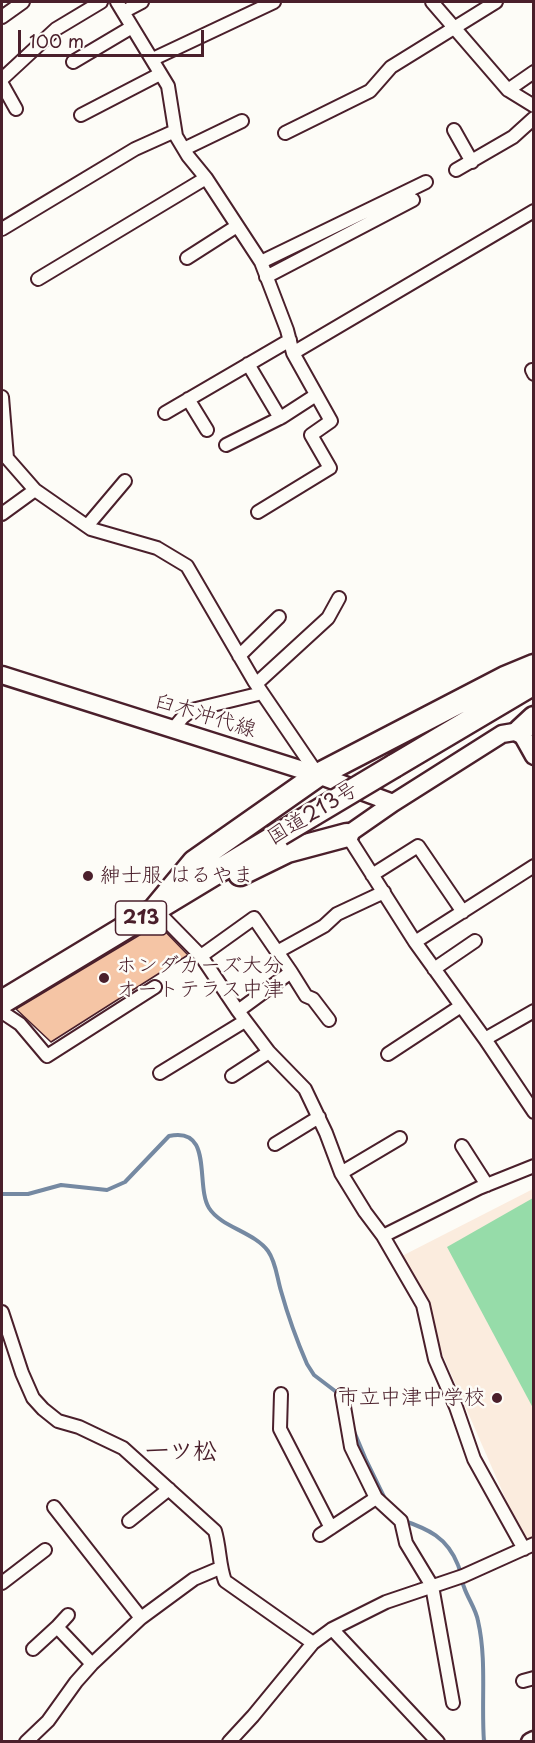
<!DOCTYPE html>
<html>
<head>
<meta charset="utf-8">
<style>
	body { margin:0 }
	#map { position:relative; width:535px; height:1743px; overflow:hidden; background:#fdfcf7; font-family:"Playpen Sans",sans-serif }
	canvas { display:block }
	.frame { position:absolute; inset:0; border:3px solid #4a1f2b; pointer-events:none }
	.scale { position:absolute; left:18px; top:30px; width:186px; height:27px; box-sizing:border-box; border:3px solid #4a1f2b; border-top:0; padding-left:8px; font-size:18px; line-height:21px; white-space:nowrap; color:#4a1f2b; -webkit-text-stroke:4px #fdfcf7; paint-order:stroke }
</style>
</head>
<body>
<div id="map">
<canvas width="535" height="1743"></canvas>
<div class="frame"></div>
<div class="scale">100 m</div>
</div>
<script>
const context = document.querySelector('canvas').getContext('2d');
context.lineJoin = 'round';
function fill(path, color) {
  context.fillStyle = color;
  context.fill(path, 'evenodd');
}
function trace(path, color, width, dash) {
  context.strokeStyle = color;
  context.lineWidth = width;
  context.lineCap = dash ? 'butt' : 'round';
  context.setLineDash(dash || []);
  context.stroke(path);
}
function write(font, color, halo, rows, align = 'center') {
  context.font = font + ' "Playpen Sans","Klee One",sans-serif';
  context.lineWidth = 5;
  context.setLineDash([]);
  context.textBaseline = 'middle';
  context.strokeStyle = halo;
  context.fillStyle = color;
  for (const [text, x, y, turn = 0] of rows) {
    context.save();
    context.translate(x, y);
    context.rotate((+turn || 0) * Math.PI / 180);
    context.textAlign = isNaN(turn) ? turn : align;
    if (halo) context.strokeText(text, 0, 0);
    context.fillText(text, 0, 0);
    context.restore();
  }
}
fill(new Path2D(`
	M533,1189V1538L524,1541L400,1257Z`), '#fbecde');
fill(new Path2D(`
	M533,1198V1408L447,1247Z`), '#96dca9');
trace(new Path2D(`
	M2,1194H28L61,1185L107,1190L125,1182L169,1136C214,1126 195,1186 209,1208C221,1227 254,1232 268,1251C276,1262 277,1278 281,1291C288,1316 297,1341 307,1364L314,1375L339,1394
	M353,1429L366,1460L386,1501
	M402,1520C428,1529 447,1537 458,1565C461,1572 461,1580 464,1587C468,1599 476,1609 478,1621C487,1660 481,1702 484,1742`), '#7589a2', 4);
const building = new Path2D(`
	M158,924L188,955L51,1042L16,1009Z`);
fill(building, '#f5c5a5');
trace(building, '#4a1f2b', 1.5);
const street = new Path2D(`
	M117,2L168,86L176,136L188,156L206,178L261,262L287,330L293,353L534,211
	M432,2L508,90L534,106
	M123,12L142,2
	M2,17L23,2
	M153,59L274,2
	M73,62L132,27
	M2,79L56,29L101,2
	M2,84L16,109
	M508,90L534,72
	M81,115L160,74
	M454,130L472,162
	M285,133L370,91L391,67L496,2
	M184,149L242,121
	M456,170L513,137L534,118
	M2,229L135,149L175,131
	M187,258L237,226
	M261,262L426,182
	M266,277L413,200
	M38,279L206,178
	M248,364L280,418
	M532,370L534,374
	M2,397L7,458L35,490L91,529L157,548L187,566L254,681L318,775
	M188,399L207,430
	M165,413L290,340
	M226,445L282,417L316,395
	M258,512L330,468L311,435L331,421L293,353
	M2,514L35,490
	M87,526L125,481
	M239,656L279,617
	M256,684L328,618L339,598
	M173,729L183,717L192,710L262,693
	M347,835L415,942L485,1039L534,1112
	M372,875L418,846L463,912
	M155,909L201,956L238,1011L269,1052L305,1089L326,1133L341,1173L365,1212L383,1236L423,1305L435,1359L456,1407L474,1459L524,1549
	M415,942L534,866
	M277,952L324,926L337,914L384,892
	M201,956L254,918L291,972L238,1011
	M434,969L475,941
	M291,972L306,996L313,999L329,1020
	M2,1012L20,1024L47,1056L155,987
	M485,1039L534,1011
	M388,1054L461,1006
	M160,1073L245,1021
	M232,1076L269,1052
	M275,1144L319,1117
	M462,1146L487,1185
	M341,1173L400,1138
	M383,1236L479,1188L534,1166
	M2,1312L22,1373L33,1398L43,1409L58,1421L79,1427L123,1448L215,1531C220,1548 219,1565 225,1581L313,1643
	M281,1394L280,1429L331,1528
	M342,1395L351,1447L376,1498L401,1521L406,1543L432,1586L453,1703
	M54,1507L141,1618
	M129,1521L169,1489
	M320,1535L376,1498
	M2,1583L45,1550
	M57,1627L68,1615
	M332,1629L438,1742
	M33,1649L57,1627L92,1664
	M523,1681L534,1678
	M26,1742L48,1721L76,1682L92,1664L141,1618L194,1579L220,1568
	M229,1742L253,1716L313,1643L332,1629L386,1602L463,1576L534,1544`);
const secondary = new Path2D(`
	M2,675L318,775L393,803
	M347,835L393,803L502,734L520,731L534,756
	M530,1742L534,1740`);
const highway = new Path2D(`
	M520,731L534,718
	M394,766L534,683
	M240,874L287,851L347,835
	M155,909L194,862L318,775L505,678L534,666
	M2,1002L280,834`);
trace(street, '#4a1f2b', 16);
trace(secondary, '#4a1f2b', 21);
trace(highway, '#4a1f2b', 27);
trace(street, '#fdfcf7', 12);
trace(secondary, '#fdfcf7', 16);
trace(highway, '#fdfcf7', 22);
const highwayBridge = new Path2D(`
	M280,834L394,766`);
trace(highwayBridge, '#4a1f2b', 27, []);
trace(highwayBridge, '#fdfcf7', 22);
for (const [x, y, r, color] of [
	[88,876,6,"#4a1f2b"],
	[104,978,6,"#4a1f2b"],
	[497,1398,6,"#4a1f2b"]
]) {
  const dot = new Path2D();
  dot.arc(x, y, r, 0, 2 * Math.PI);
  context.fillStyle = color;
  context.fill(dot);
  trace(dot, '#fdfcf7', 2);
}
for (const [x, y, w] of [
	[141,918,51]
]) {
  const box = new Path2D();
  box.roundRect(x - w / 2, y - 17, w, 34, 4.5);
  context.fillStyle = '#fdfcf7';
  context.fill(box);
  trace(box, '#4a1f2b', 1.5);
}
write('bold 20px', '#4a1f2b', null, [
	["213",141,918]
]);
write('21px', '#4a1f2b', '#fdfcf7', [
	["臼木沖代線",205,716,17],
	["国道213号",313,814,-31]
]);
write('21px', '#4a1f2b', '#fdfcf7', [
	["紳士服 はるやま",100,876],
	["ホンダカーズ大分",116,966],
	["オートテラス中津",116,990],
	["市立中津中学校",485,1398,"right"]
], 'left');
write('bold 24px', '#4a1f2b', '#fdfcf7', [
	["一ツ松",181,1452]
]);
</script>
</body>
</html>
